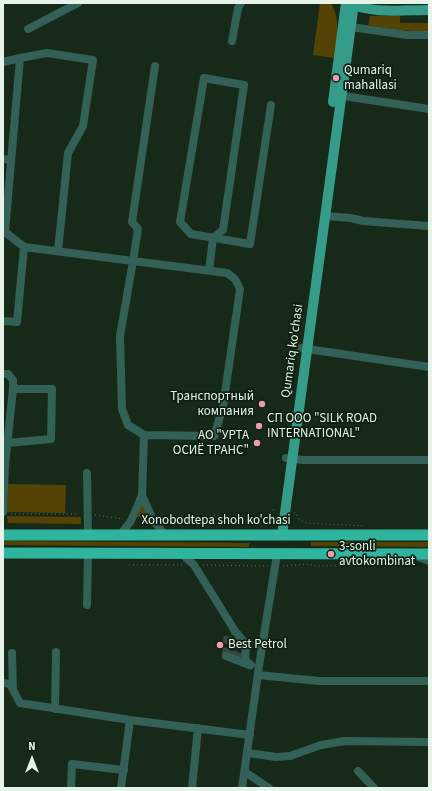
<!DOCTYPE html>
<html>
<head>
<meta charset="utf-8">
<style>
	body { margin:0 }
	#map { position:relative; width:432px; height:791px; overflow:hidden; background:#172a1a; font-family:"Source Sans 3",sans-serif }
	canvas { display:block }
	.frame { position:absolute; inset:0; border:4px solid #e7f3e8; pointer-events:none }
	.north { position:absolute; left:12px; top:739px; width:40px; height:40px; -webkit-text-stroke:3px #0d2011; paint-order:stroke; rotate:0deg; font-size:11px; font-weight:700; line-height:16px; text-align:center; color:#e7f3e8 }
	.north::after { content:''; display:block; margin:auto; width:14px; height:18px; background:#e7f3e8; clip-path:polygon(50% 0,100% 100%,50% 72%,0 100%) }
</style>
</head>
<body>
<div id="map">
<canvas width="432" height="791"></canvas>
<div class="frame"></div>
<div class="north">N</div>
</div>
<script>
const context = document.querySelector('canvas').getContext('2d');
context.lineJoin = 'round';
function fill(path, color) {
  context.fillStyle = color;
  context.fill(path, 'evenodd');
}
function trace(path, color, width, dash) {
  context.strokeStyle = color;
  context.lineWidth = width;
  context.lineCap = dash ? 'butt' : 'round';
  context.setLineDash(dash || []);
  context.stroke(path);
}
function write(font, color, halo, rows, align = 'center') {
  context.font = font + ' "Source Sans 3",sans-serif';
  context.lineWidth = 3.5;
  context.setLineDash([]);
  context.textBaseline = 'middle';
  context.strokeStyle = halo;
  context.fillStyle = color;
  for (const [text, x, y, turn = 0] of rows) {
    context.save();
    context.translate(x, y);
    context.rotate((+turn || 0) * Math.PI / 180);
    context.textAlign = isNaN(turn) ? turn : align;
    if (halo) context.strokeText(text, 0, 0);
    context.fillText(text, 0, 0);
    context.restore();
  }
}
fill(new Path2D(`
	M320,3H331C341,20 337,39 335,58L313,55Z
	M370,16H400V23H429V32L398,30L368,25Z
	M8,484L66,485L65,513L7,512Z
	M143,501L148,517H137Z
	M7,516L81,517V524L8,523Z
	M3,541L249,543V547L3,545Z
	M311,542H429V547L311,546Z`), '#544304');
trace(new Path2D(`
	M226,656L228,632
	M233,659L235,631
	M239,661L240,637`), '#364839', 8, [8, 4]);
trace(new Path2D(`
	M294,512L300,520L307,523L364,526
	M11,514H79
	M95,515L123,519
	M162,518L193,515L247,517L251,524L258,523L273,510H276
	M129,565H182
	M203,565L268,566
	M283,566L309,564L315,566L384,565`), '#5b6b5d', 1, [1, 3]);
trace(new Path2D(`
	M351,27L407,35H429
	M28,29L78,3
	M232,41L238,8L241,3
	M3,62L20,58
	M337,95L429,109
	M3,159L11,160
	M325,216L351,218L363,221L429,226
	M24,247L5,232L20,58L47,53L93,60L83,126L68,153L58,251
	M209,270L213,238L223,230L244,85L204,78L180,222L191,234L250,244L271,105
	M3,321L17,322L24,247L133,261L138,229L132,222L155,66
	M301,348L429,367
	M3,374H8L13,380V389
	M286,458L303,460H429
	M87,473L88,535
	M142,495L153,520L165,535
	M3,512L5,465L13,389H52L51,439L8,443
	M120,535L131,521L142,495L144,435L128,425L122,409L120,336L133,261L227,273L235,279L240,289L223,407L214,436L144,435
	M181,553L194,565L235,631L246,644L245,660L251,665
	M416,556L429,561
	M87,605L88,553
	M12,653L13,690
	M226,656L249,665
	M258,675L319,681H429
	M3,683L10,684L20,703L130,720L250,735
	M55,709L56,652
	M248,753L276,757L290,756L321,745L345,741L429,742
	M358,771L374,788
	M245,772L269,788
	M71,788L72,764L124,770
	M121,788L130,720
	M192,788L198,728
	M242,788L259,666L277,554`), '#346157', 8);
trace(new Path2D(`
	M348,3C372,14 403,10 429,10
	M333,102L346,3
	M282,535L354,3`), '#349c89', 10);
trace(new Path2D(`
	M3,535H429
	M3,553L429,554`), '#2fb49d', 11);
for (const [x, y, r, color] of [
	[336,78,4,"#f29ab0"],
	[262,404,4,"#f29ab0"],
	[259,426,4,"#f29ab0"],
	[257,443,4,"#f29ab0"],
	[331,554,4,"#f29ab0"],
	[220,645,4,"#f29ab0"]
]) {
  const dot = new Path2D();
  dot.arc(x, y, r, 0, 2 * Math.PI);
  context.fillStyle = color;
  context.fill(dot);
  trace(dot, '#0d2011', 1.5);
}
write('13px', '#e7f3e8', '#0d2011', [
	["Qumariq",344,71],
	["mahallasi",344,86],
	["Транспортный",254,397,"right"],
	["компания",254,412,"right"],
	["СП ООО \"SILK ROAD",267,419],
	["INTERNATIONAL\"",267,434],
	["АО \"УРТА",249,436,"right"],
	["ОСИЁ ТРАНС\"",249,451,"right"],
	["3-sonli",339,547],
	["avtokombinat",339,562],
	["Best Petrol",228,645]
], 'left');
write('13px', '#e7f3e8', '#0d2011', [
	["Qumariq ko'chasi",293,351,-82],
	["Xonobodtepa shoh ko'chasi",216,521]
]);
</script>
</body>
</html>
